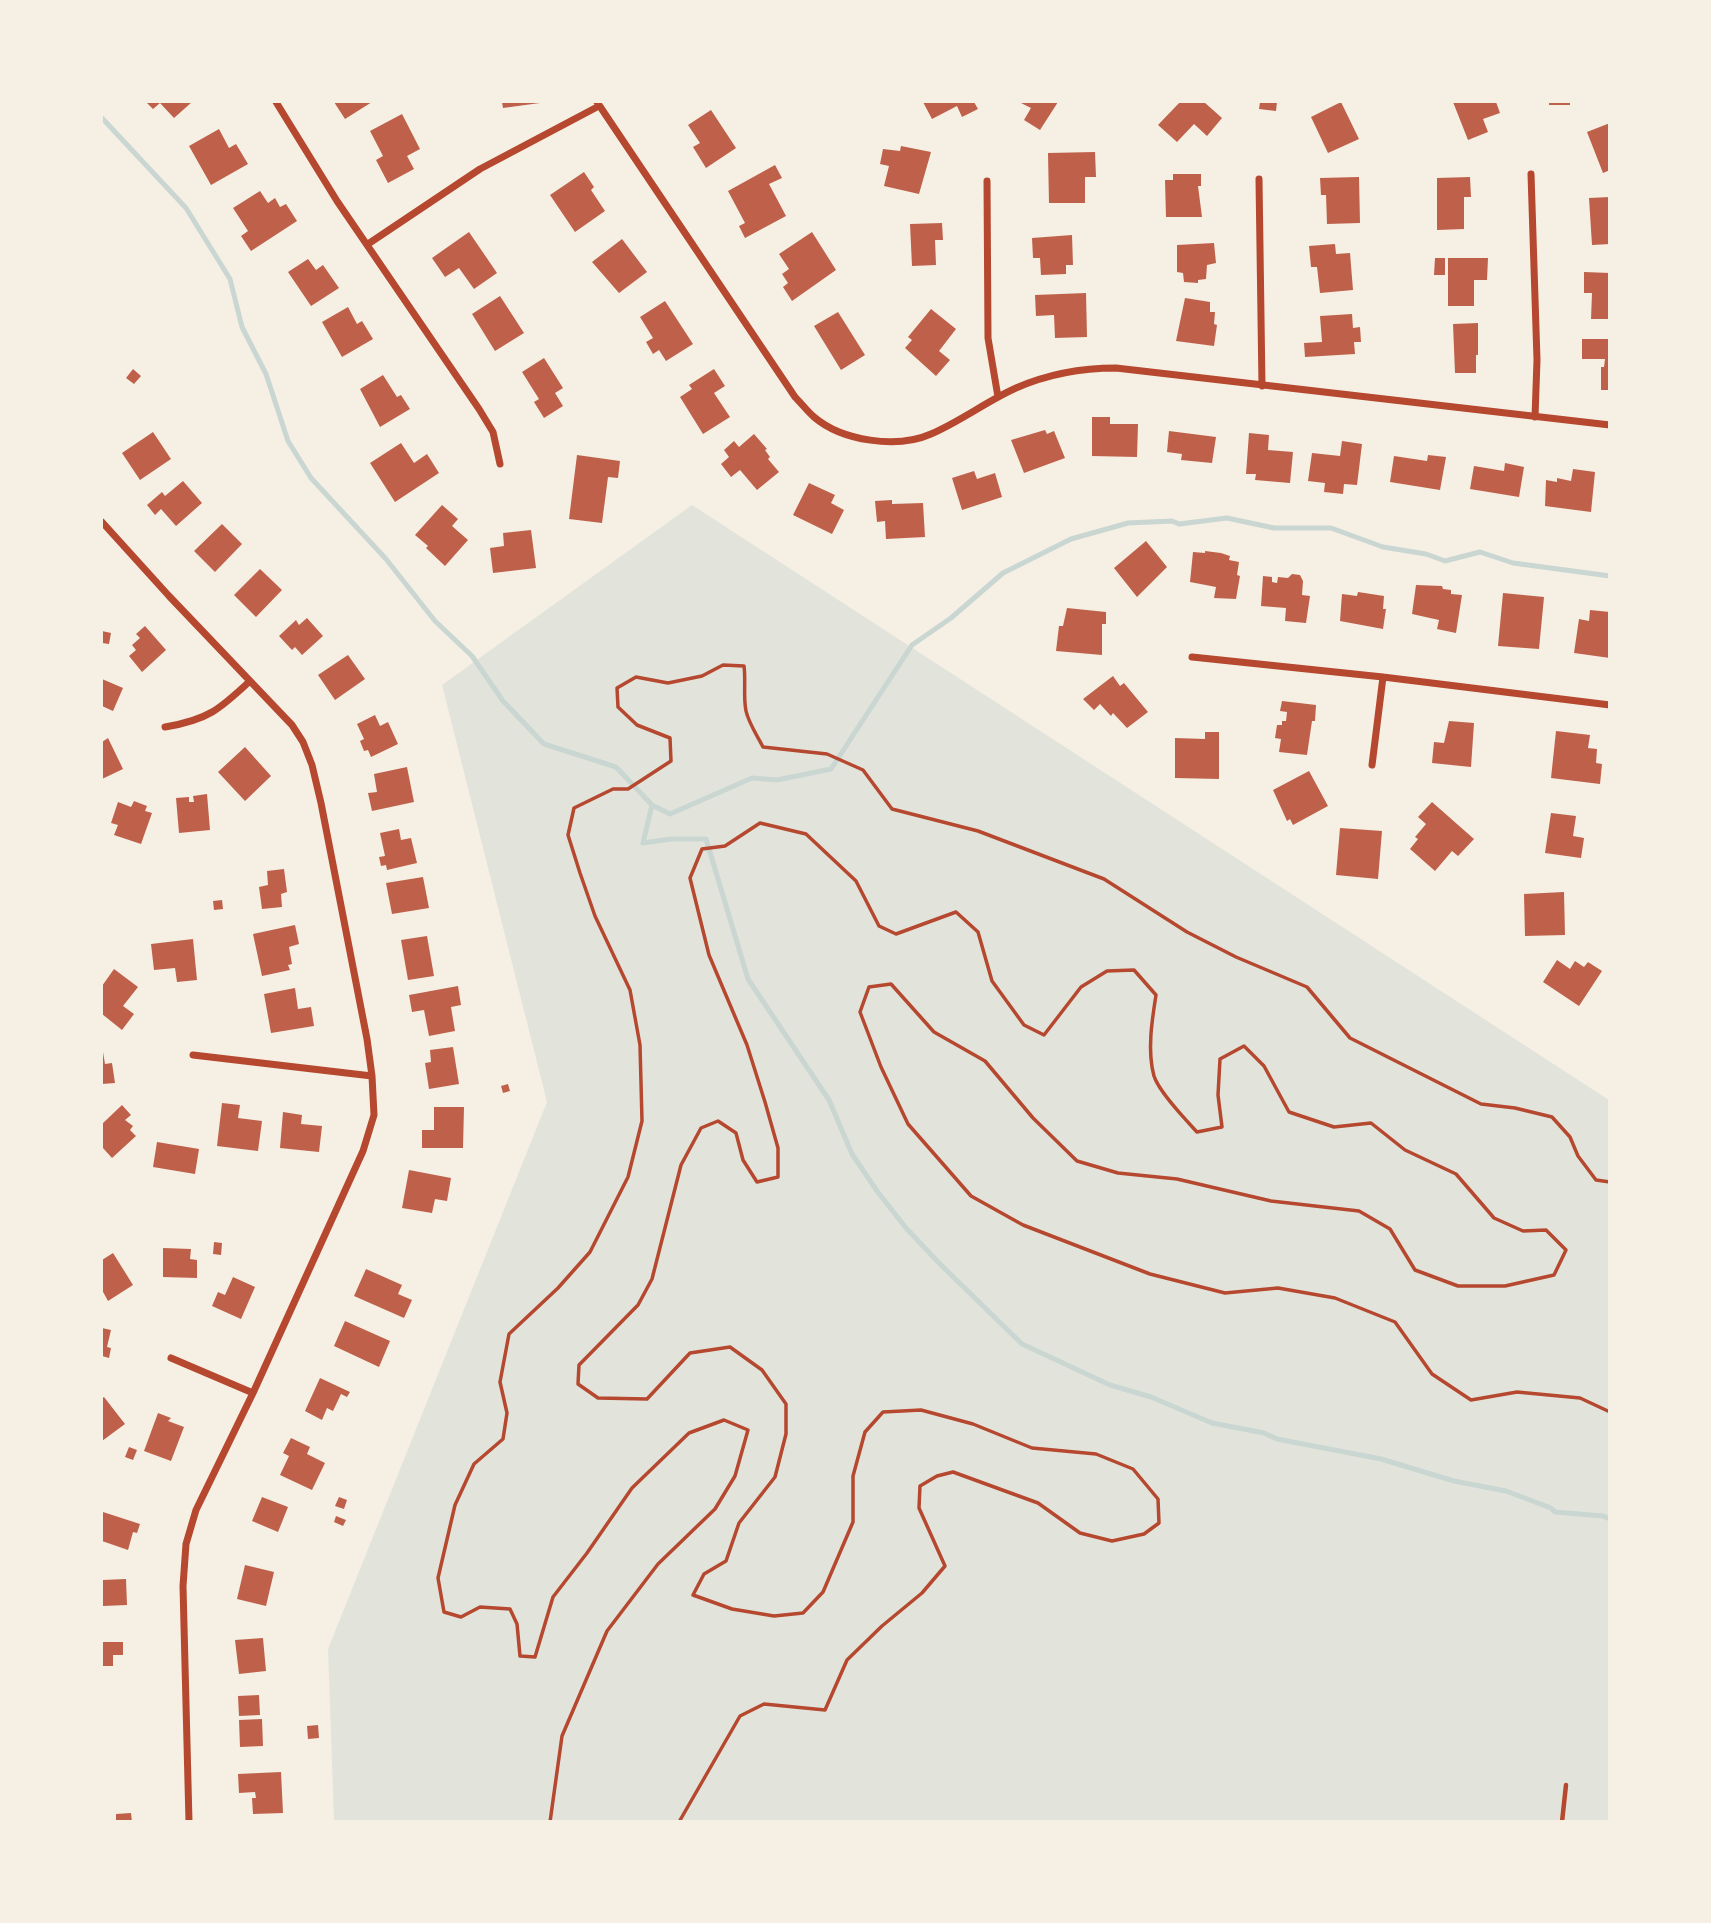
<!DOCTYPE html>
<html>
<head>
<meta charset="utf-8">
<style>
	body { margin:0 }
	#map { position:relative; width:1711px; height:1923px; overflow:hidden; background:#f6efe4; font-family:Literata,serif }
	canvas { display:block }
	.frame { position:absolute; inset:0; border:103px solid #f6efe4; pointer-events:none }
</style>
</head>
<body>
<div id="map">
<canvas width="1711" height="1923"></canvas>
<div class="frame"></div>
</div>
<script>
const context = document.querySelector('canvas').getContext('2d');
context.lineJoin = 'round';
function fill(path, color) {
  context.fillStyle = color;
  context.fill(path, 'evenodd');
}
function trace(path, color, width, dash) {
  context.strokeStyle = color;
  context.lineWidth = width;
  context.lineCap = dash ? 'butt' : 'round';
  context.setLineDash(dash || []);
  context.stroke(path);
}
fill(new Path2D(`
	M692,505L1609,1100V1821H334L328,1649L547,1102L442,685Z`), '#e2e4dc');
trace(new Path2D(`
	M102,118L186,208L230,279L242,327L266,374L288,441L311,478L386,559L435,621L472,656L503,701L544,744L616,767L652,805L670,814L752,778L777,780L831,769L912,645L951,618L1003,573L1071,539L1128,523L1172,521L1179,524L1227,518L1274,528H1331L1383,547L1426,554L1445,561L1480,552L1513,563L1610,576
	M652,805L643,843L671,839H706L748,979L829,1100L852,1154L877,1191L906,1228L939,1263L1022,1344L1110,1385L1151,1397L1212,1423L1264,1433L1277,1439L1381,1459L1454,1481L1506,1491L1551,1508L1555,1512L1603,1516L1610,1519`), '#c9d6d2', 5);
fill(new Path2D(`
	M146,102H192L174,118L160,103L153,109Z
	M334,102H372L345,119Z
	M502,102H540V103L503,108Z
	M923,102H974L978,109L962,117L957,106L932,119Z
	M1019,102H1058L1040,130L1024,120L1031,108Z
	M1180,102H1204L1222,118L1207,136L1194,124L1177,142L1158,125Z
	M1260,102H1277L1276,111L1259,109Z
	M1341,102L1359,139L1328,153L1311,117Z
	M1453,102H1496L1500,113L1483,119L1488,132L1468,140Z
	M1549,102H1570V105H1549Z
	M711,110L736,148L706,168L693,147L700,143L688,125Z
	M402,114L420,149L407,156L414,169L388,183L376,160L383,156L370,131Z
	M1610,123V170L1603,173L1587,132Z
	M219,129L229,148L236,144L248,164L211,185L189,146Z
	M901,146L931,152L919,194L884,186L889,166L880,164L883,149L900,151Z
	M1095,152L1096,177H1085V203H1049L1048,153Z
	M775,165L782,178L769,184L786,216L745,238L739,226L745,223L728,191Z
	M584,172L594,187L591,190L605,211L575,232L550,195Z
	M1173,174H1201V186H1198L1202,217H1166L1165,180H1173Z
	M1359,177L1360,223L1327,224L1326,195H1321L1320,178Z
	M1470,177L1471,197H1464V229L1437,230V178Z
	M260,191L268,203L275,198L280,207L286,204L297,221L251,251L241,236L248,231L233,208Z
	M1610,197V244L1592,245L1589,198Z
	M942,223L943,240H935L936,265L912,266L910,224Z
	M469,232L497,273L474,289L459,268L445,277L432,258Z
	M812,232L836,270L792,301L783,287L788,283L782,274L789,269L779,254Z
	M1072,235L1073,265H1066V274L1041,275L1040,258H1033L1032,238Z
	M622,239L647,272L619,293L592,262Z
	M1214,243L1216,263L1207,265L1206,279L1198,280V283L1184,282L1183,273L1177,272V245Z
	M1335,244L1336,254L1350,253L1353,290L1320,293L1317,267H1311L1309,246Z
	M1435,258H1445V275H1434Z
	M1448,258H1488L1487,280H1474V306H1448Z
	M308,259L316,270L323,265L339,288L311,306L288,272Z
	M1584,272L1610,273V319H1591L1592,293H1584Z
	M1086,293L1087,337L1055,338L1054,315L1036,316L1035,295Z
	M500,296L524,333L495,351L472,314Z
	M1185,298L1210,302V312H1215L1214,324L1217,325L1214,346L1176,341Z
	M665,301L693,344L666,361L659,350L653,354L646,342L653,338L640,317Z
	M348,307L357,324L362,321L373,339L342,357L322,322Z
	M931,309L956,329L939,351L950,360L936,376L905,348L912,340L908,337Z
	M838,312L865,355L841,370L814,326Z
	M1352,314L1353,328L1360,327L1361,342H1354L1355,354L1305,357L1304,343L1322,342L1320,316Z
	M1478,323V355H1476V373H1455L1453,324Z
	M1582,339H1610V390H1601V367H1604L1605,359H1582Z
	M544,358L563,388L555,393L563,406L544,418L534,402L539,399L522,372Z
	M133,369L141,376L134,384L126,378Z
	M714,369L725,386L714,393L730,417L703,434L680,397L692,389L689,385Z
	M383,375L397,397L401,395L410,409L380,427L360,389Z
	M1092,417H1110V424H1138L1137,457L1092,456Z
	M1045,430L1047,434L1054,431L1065,458L1024,473L1011,440Z
	M1169,431L1216,437L1212,463L1181,460L1182,454L1167,452Z
	M153,432L171,459L140,480L122,453Z
	M1249,433L1269,435L1268,450L1293,452L1290,483L1255,480L1256,474H1246Z
	M754,434L767,449L765,450L770,457L768,459L779,472L757,490L740,470L731,477L721,464L729,457L724,450L734,441L739,447Z
	M1342,441L1362,444L1357,485L1344,484L1343,494L1324,492L1325,483L1308,481L1312,453L1340,456Z
	M401,443L414,463L427,454L439,473L395,502L370,463Z
	M577,455L620,461L618,478L608,477L602,523L569,519Z
	M1428,455L1446,457L1440,490L1390,482L1394,456L1427,461Z
	M1505,463L1524,467L1519,497L1470,489L1474,466L1504,471Z
	M1573,469L1595,472L1591,512L1545,506L1546,480L1557,482V478L1571,481Z
	M974,471L977,479L995,473L1002,497L962,510L952,478Z
	M183,481L202,503L176,526L161,509L155,515L147,505L162,492L165,496Z
	M809,483L835,495L831,503L844,510L832,534L793,515Z
	M892,500V504L923,503L925,537L886,539L885,521L877,522L875,501Z
	M442,505L458,519L452,526L468,540L445,566L426,548L428,546L415,535Z
	M222,524L242,544L215,572L194,551Z
	M531,530L536,568L493,573L490,548L504,546L503,533Z
	M1146,541L1167,567L1137,597L1114,568Z
	M1205,551L1221,553L1230,556L1229,560L1239,562L1237,575L1240,576L1236,599L1214,598L1216,587L1190,582L1193,552L1205,553Z
	M260,569L282,590L256,617L234,595Z
	M1292,574L1300,575L1303,581L1302,595L1310,596L1306,623L1285,621L1286,608L1261,606L1263,576L1272,577V582L1277,583L1278,577L1288,578Z
	M1416,585L1442,586L1443,589L1451,590V594L1462,595L1456,633L1437,629L1439,620L1412,614Z
	M1358,592L1384,596L1383,609H1386L1383,629L1340,621L1342,594L1357,596Z
	M1503,593L1544,597L1539,649L1498,646Z
	M1067,608L1106,612V624H1102V655L1056,651L1059,626H1063Z
	M1590,610L1610,612V658L1574,653L1579,619L1589,621Z
	M307,618L323,636L302,655L295,647L292,650L279,636L296,620L299,625Z
	M145,626L166,650L142,672L129,656L136,650L132,645L140,638L136,634Z
	M102,631L111,633L109,644L102,643Z
	M348,655L365,679L335,700L318,675Z
	M1113,676L1120,686L1124,683L1148,712L1127,728L1113,713L1111,716L1100,704L1094,710L1083,699Z
	M102,679L123,688L113,711L102,706Z
	M1282,701L1316,705L1315,721H1312L1307,755L1279,752L1281,739L1275,738L1277,725H1282V721H1286L1287,712L1280,711Z
	M375,715L380,726L388,722L398,744L371,757L368,750L364,751L360,741L364,739L357,724Z
	M1449,721L1474,723L1471,767L1432,763L1434,742L1444,743Z
	M1556,731L1590,735L1588,748L1597,749L1596,763L1602,764L1600,784L1551,778Z
	M1205,732H1219V779L1175,778V738L1205,739Z
	M108,738L123,769L102,779V742Z
	M245,747L271,776L245,801L218,772Z
	M407,767L414,802L372,811L368,793L377,792L374,774Z
	M1309,771L1328,806L1293,825L1290,819L1287,821L1273,790Z
	M207,794L210,830L179,833L176,798L189,797V802H194L193,796Z
	M134,801L147,806L145,811L152,813L141,844L114,835L118,825L111,823L118,802L131,807Z
	M1432,802L1474,839L1458,856L1452,851L1435,871L1410,849L1418,839L1415,837L1426,824L1418,817Z
	M1551,813L1576,816L1573,836L1584,838L1581,858L1545,853Z
	M1340,828L1382,831L1378,879L1336,875Z
	M399,829L401,840L411,838L417,863L387,870L386,865L381,866L379,857L385,856L380,833Z
	M284,869L287,892L281,894L282,907L262,909L259,887L268,885L267,871Z
	M423,877L429,908L392,914L386,883Z
	M1564,892L1565,935L1525,936L1524,894Z
	M222,900L223,909L214,910L213,901Z
	M295,925L299,944L289,947L292,964L288,965L290,970L262,976L253,934Z
	M427,936L434,976L408,980L401,940Z
	M193,939L197,980L177,982L175,968L154,970L151,944Z
	M1557,960L1570,969L1575,961L1584,967L1588,962L1602,971L1579,1006L1543,982Z
	M114,969L138,987L123,1006L134,1014L122,1030L102,1014V986Z
	M458,986L461,1005L451,1007L455,1031L429,1036L424,1010L412,1012L409,995Z
	M295,988L298,1009L311,1007L314,1026L271,1033L264,994Z
	M453,1047L459,1084L429,1089L425,1063L431,1062L430,1050Z
	M102,1052H103L105,1064L112,1063L115,1083L102,1084Z
	M508,1084L510,1091L503,1093L501,1086Z
	M222,1103L240,1105L238,1118L262,1121L258,1151L217,1146Z
	M122,1105L131,1115L125,1120L133,1126L130,1130L136,1136L112,1158L102,1147V1124Z
	M434,1107H464L463,1148H422V1130H434Z
	M283,1112L302,1115L301,1124L322,1126L319,1152L280,1148Z
	M157,1142L199,1149L195,1174L153,1167Z
	M409,1170L451,1178L447,1201L435,1199L432,1213L402,1208Z
	M214,1242L222,1243L221,1255L213,1254Z
	M163,1248L191,1249L190,1259L197,1260V1278L163,1277Z
	M113,1253L133,1285L108,1301L102,1290V1260Z
	M366,1269L402,1285L398,1294L412,1300L404,1318L354,1296Z
	M233,1277L255,1287L241,1319L212,1306L218,1292L225,1295Z
	M345,1321L390,1341L379,1367L334,1346Z
	M102,1328L111,1330L107,1347L111,1348L109,1358L102,1356Z
	M320,1378L350,1392L347,1397L341,1394L333,1411L327,1408L322,1420L305,1411Z
	M104,1397L125,1424L102,1441V1398Z
	M158,1413L171,1418L168,1421L184,1427L171,1461L144,1451Z
	M291,1438L310,1447L307,1454L325,1463L312,1490L280,1475L289,1456L283,1453Z
	M129,1447L137,1450L133,1460L125,1457Z
	M262,1497L288,1507L278,1532L252,1521Z
	M339,1497L347,1500L344,1509L335,1506Z
	M103,1512L140,1524L137,1533L133,1532L128,1550L102,1541Z
	M336,1516L346,1520L343,1526L334,1522Z
	M245,1565L274,1572L266,1606L237,1599Z
	M126,1579L127,1605L103,1606L102,1580Z
	M263,1638L266,1671L239,1674L235,1640Z
	M102,1642H123V1655H113V1666H102Z
	M259,1695L260,1715L239,1716L238,1696Z
	M262,1719L263,1746L240,1747L239,1720Z
	M318,1725L319,1738L308,1739L307,1726Z
	M281,1772L283,1813L253,1814L252,1798H256L255,1792L239,1793L238,1774Z
	M131,1813L132,1822H116V1814Z`), '#bf614a');
trace(new Path2D(`
	M550,1822L562,1736L607,1631L658,1564L715,1509L735,1476L748,1430L724,1420L689,1433L632,1488L587,1553L553,1597L535,1657L520,1656L517,1624L510,1609L480,1607L461,1617L444,1612L438,1578L455,1505L474,1464L503,1439L507,1413L500,1382L509,1334L558,1288L590,1252L628,1177L642,1121L640,1045L630,990L595,916L580,873L568,835L574,808L613,789H628L671,761L670,738L637,725L618,707L617,688L636,677L668,683L702,676L723,665L744,666C746,680 743,697 746,711C749,724 757,735 763,747L827,754L863,770L892,809L978,831L1104,879L1187,932L1236,957L1307,987L1350,1038L1481,1104L1515,1108L1552,1117L1570,1137L1578,1156L1596,1180L1610,1182
	M679,1822L740,1716L764,1704L825,1710L847,1660L882,1626L922,1593L945,1566L919,1508L920,1486L937,1476L953,1472L1038,1503L1080,1533L1112,1541L1144,1534L1159,1523L1158,1499L1133,1469L1096,1454L1032,1448L973,1424L921,1410L883,1412L865,1432L853,1476V1522L823,1592L803,1613L774,1616L732,1609L693,1595L704,1574L726,1561L739,1523L775,1477L786,1434V1404L762,1370L730,1347L690,1353L647,1399L598,1398L578,1384L579,1365L638,1305L652,1279L681,1165L701,1128L718,1121L736,1133L743,1160L757,1182L778,1177V1148L765,1102L747,1045L709,955L690,878L702,849L725,846L760,823L806,834L856,881L879,926L896,934L956,912L978,932L992,981L1024,1025L1044,1035L1081,987L1107,971L1134,970L1156,995C1152,1020 1147,1051 1154,1076C1159,1092 1185,1119 1197,1132L1222,1127L1218,1095L1220,1059L1244,1046L1264,1066L1289,1112L1334,1127L1371,1123L1405,1150L1456,1174L1494,1218L1523,1231L1546,1230L1566,1250L1554,1275L1505,1286H1458L1415,1270L1390,1229L1359,1211L1271,1201L1177,1179L1118,1173L1077,1161L1033,1118L985,1061L934,1032L891,984L869,987L860,1012L881,1067L908,1124L971,1196L1023,1225L1150,1274L1225,1293L1278,1288L1335,1298L1395,1322L1432,1374L1471,1400L1517,1392L1580,1398L1610,1412`), '#b5482f', 3.5);
trace(new Path2D(`
	M1562,1822L1566,1785`), '#b5482f', 4.5);
trace(new Path2D(`
	M276,102L337,201L479,409L493,432L500,464
	M597,102L795,397C802,404 807,411 814,417C842,441 897,449 931,434C961,421 987,401 1016,388C1048,374 1081,368 1116,368L1610,425
	M1531,174L1537,360L1535,417
	M1259,179L1262,386
	M987,181L988,338L998,397
	M368,244L480,169L599,106
	M102,522L169,596L292,725L303,742L312,765L321,803L367,1039L372,1076L374,1115L363,1151L253,1393L196,1510L186,1544L183,1586L189,1822
	M1192,657L1383,677L1610,705
	M165,727C208,720 220,709 250,681
	M1372,765L1383,677
	M193,1055L372,1076
	M171,1358L253,1393`), '#b5482f', 7);
</script>
</body>
</html>
